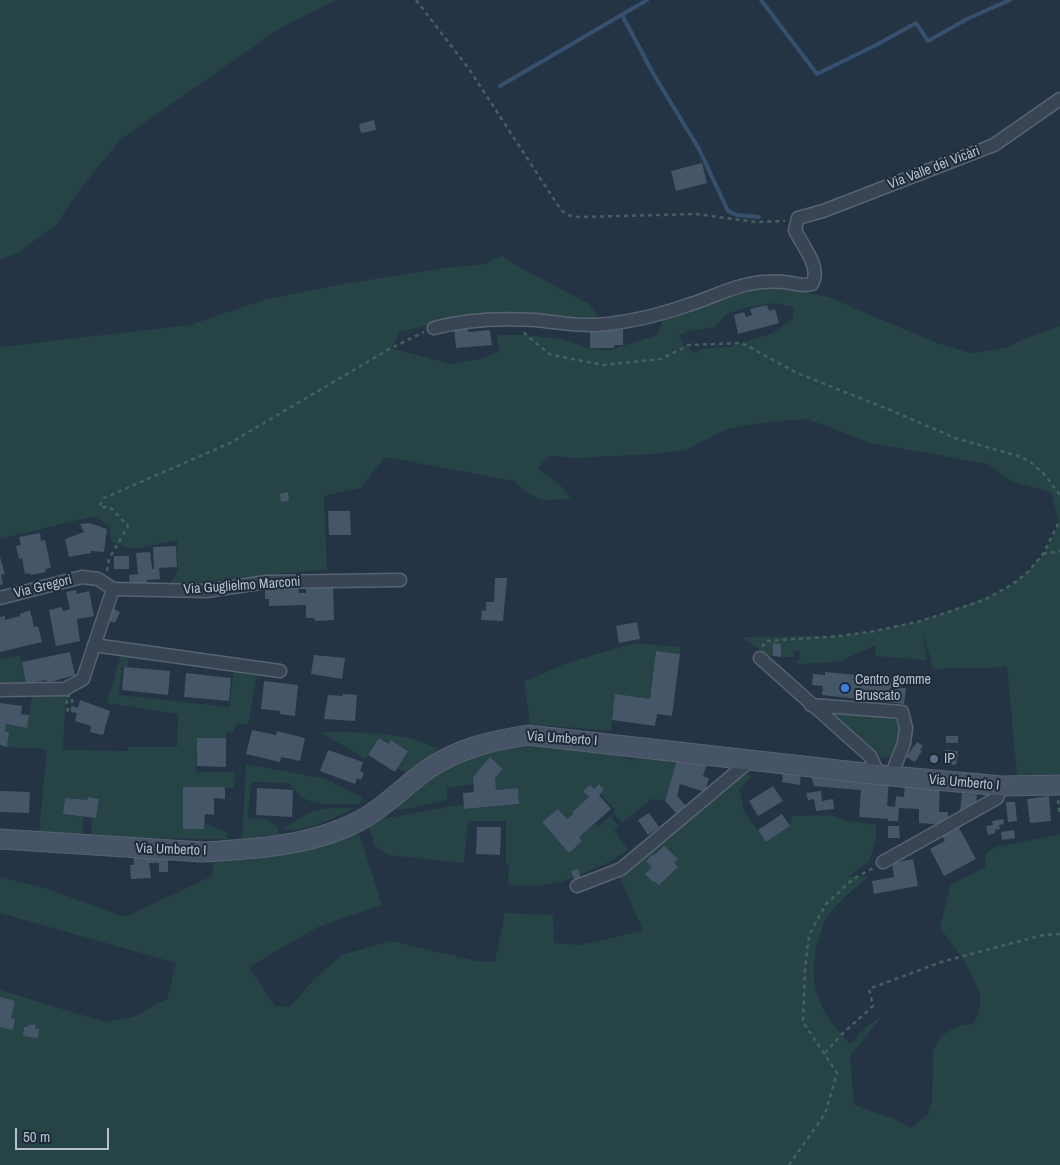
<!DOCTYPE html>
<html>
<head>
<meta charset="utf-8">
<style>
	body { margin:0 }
	#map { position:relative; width:1060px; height:1165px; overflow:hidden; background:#243445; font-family:"Archivo Narrow",sans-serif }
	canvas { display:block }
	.scale { position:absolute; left:15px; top:1128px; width:94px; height:22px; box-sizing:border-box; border:2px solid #b6c0cd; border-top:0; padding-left:6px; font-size:15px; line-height:18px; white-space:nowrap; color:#b6c0cd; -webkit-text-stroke:4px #1e2a39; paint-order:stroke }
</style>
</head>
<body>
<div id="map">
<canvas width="1060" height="1165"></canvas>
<div class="scale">50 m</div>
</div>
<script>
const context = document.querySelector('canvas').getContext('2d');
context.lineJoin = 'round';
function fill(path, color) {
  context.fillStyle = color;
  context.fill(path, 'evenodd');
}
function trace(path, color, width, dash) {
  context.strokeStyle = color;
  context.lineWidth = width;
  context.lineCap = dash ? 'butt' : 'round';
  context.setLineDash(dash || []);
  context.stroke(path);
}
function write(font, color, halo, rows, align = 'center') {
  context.font = font + ' "Archivo Narrow",sans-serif';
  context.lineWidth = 4;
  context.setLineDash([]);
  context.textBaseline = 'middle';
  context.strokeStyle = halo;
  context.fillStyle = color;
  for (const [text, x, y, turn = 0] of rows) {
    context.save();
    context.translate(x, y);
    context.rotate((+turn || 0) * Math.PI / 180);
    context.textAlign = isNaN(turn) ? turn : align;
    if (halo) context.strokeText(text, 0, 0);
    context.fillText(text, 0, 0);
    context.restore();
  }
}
fill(new Path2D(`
	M0,0H336L279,29L121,139L78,192L56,225L16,254L0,260Z
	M502,255L508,261L589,304L598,316L582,321L461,318L400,332L391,348L450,364L484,358L499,351L497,335H528L561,339L585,347L607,351L657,335L663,320L713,300L753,288H784L828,297L937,343L971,353L1006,348L1024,339L1060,326V774L1017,775L1007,667L933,669L923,631L927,660L875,656L876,645L838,662L797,664V660H800V651H794V657H781V644L773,643V656L766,654L742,637L840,636L875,631L921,621L998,593L1013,584L1028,572L1043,554L1056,531L1059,521L1051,492L1011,481L988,464L871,443L807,419L760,423L728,429L685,450L653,454L575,458L550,456L542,463L539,469L560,485L571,499L541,500L525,491L514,481L385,457L361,488L324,496L327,570L294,572L168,586L178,572L177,540L134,549L111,542L110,527L95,516L0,539V347L190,325L263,300L349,283L444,268L486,264ZM776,303L794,307L793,318L773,333L732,346L703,349L695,353L683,344L679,335L689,331L715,327L727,314L748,307Z
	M634,643L681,647L680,654L656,651L650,699L615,695L611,731L530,724L524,682L567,663Z
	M121,654L129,655L128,667H122L119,695L229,707L234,667L258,670L248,725L237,723L236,726H234V731L226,732V738H197L196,772H235L234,788L183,787V829H204V823L227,832V839L125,838L91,836L92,818H96L99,799L88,797L87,800L65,798L64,814L84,817L82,835L39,832L47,749L7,747L9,732L5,731L6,724L27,728L32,696H66L63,750L128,751V747H177L178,714L107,703Z
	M20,655L26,684L0,685V659Z
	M827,710L895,717C906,728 899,747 889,757L879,758Z
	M320,732C361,733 401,730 438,749L407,773L397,768L408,750L391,741L389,744L379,738L366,759Z
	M503,741L605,747L633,762L636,746L679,753L665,801L652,799L622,823L613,813L615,810L600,793L604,790L599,784L594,789L590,785L584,791L589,797L572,812L573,814L567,819L558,809L542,822L569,853L582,841L579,837L595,823L598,827L610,816L619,826L614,831L628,849L611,861L580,875L578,869L572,871L573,878C550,886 532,887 508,885L509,864H506V821H468L464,863L388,855L380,850L374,844L367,822L464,804L465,809L519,804L518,788L496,790L495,778L503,769L490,757L473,777V784L447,788V800L412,808L381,811L442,766Z
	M246,764L325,779L363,798L358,804C329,804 307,810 289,783L251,782L248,818L266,819L278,828L279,835L242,839Z
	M743,773L752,776L739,789L744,811L766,842L789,826L792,816L831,815L847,821L876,825V839L870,860L848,877L869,876C854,889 839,901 828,916C822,925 819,939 816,949C808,990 822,1015 850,1044L866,1027L883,1015L850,1056L854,1105L892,1118L910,1128L928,1114L932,1099L933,1050L942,1035L957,1027L974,1023C977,1016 980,1009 980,1000C980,980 953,945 940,928L950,885L985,867L986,853L996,847L1060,834V1165H0V990L105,1022L133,1017L167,999L176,963L0,913V877L45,888L125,917L212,876L213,861L233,853L358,830L382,905L318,927L249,967L275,1006L290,1007L313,980L342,955L390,941L477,961L495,962L505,913L553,915L554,943L579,945L643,931L620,878L668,835Z
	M330,808H354C336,818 301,834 282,829L311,812Z`), '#264345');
trace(new Path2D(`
	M761,0L817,74L876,45L916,23L928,41L967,19L1010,0
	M622,15L654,75L699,149L728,211L737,215L759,217
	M500,86L647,0`), '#37506d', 4);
fill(new Path2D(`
	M374,120L376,130L361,133L359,124Z
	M702,163L707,183L676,191L671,171Z
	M767,305L769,311L775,309L779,323L738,334L734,315L744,312L746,317L752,315L750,309Z
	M467,326L468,332L490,330L492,345L456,348L454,328Z
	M623,326V345H614V348H590V329Z
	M288,492L289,501L281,502L280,494Z
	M328,511H350L351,535H329Z
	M90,523L107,529L104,552L91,551V553L69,557L65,539L84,532L80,524Z
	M40,533L41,541L45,540L51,568L45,569L46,572L31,575L30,573L25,574L22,558L19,559L16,546L21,545L19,537Z
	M176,546L177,567L159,568L160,579L147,580V583L130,585L129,575L138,574L136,553L150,552L152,569H154L153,547Z
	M114,556H129V569H114Z
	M0,557L5,574L1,575L3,584L0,585Z
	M495,578H507L503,621L481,620L482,610L486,611V602H494Z
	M298,585L299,593H306V587L333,585L334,620L315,621L314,618H306V605L269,606V599H265V586Z
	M76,590L77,594L89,591L94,616L77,619L80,641L56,646L49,610L62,607L63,611L70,609L66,592Z
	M114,609L120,612L115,623L109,621Z
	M30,610L34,627L38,626L42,642L0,652V617L5,616V620L20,616V614Z
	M637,622L640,639L619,643L616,626Z
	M773,643L781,644V657L773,656Z
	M656,651L680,654L672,716L657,714L655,726L612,720L615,694L650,699Z
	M70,652L75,675L47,683L46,680L26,684L22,662Z
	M314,655L345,658L342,679L311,674Z
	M124,667L170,671L168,695L122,690Z
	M825,672L901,679V688H906L904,704L822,695L823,686L812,685L813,674L825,675Z
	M186,673L231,678L229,701L184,697Z
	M264,681L298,685L295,716L280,714V711L261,709Z
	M343,694L357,695L355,721L324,719L328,695L343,696Z
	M80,700L110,711L103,735L90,732L91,726L75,721L77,713L71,712L73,706L78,708Z
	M0,703L22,706L21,714L29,715L27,728L6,724L5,731L9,732L7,747L0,745Z
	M252,730L276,735L277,731L305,738L300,761L281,757L280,762L246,754Z
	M946,736H958V743H946Z
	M197,738H226V767L197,766Z
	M379,738L389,744L391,740L408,751L395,772L368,755Z
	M917,742L923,746L920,750L922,751L915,762L906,757Z
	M328,750L363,762L360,771L364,773L361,780L357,778L355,784L320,771Z
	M945,750L958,751L956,765L943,764Z
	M679,753L708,761L703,776L709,778L705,792L680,784L677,796L686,806L676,813L665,801Z
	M490,757L503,769L495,778L496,790L518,788L519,804L464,809L463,793L474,792L473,777Z
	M783,771L801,773L800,785L782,782Z
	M810,773L889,779L887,806L895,807L896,796L904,797L905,783L940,781L939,812H948V825L919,823V809L899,808L898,821H888V819L859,817L861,790L814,786Z
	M599,784L604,790L599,795L611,809L579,837L582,841L569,853L542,822L558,809L567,819L573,814L572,812L589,797L583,791L590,785L594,789Z
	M773,786L783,801L758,816L749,801Z
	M183,787H225V799L214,798V815L205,814L204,829H183Z
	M257,788L293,790L292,817L256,815Z
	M0,791L30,792L29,813L0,812Z
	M821,791L822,801L833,799L834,809L816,811L814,799L808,800L806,793Z
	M962,793L977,795L976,803L966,811H960Z
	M1049,796L1051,821L1030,823L1027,799Z
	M88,797L99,799L96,818L63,814L65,798L87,800Z
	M1006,802H1015L1017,821L1008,822Z
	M649,813L659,827L648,835L638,820Z
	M782,814L790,826L766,842L758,830Z
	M1003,819L1004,824L999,825L1000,829L995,830V833L988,835L986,826L993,825L992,821Z
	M888,826H899L900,838H888Z
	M958,826L976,859L944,876L930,849L945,841L942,836Z
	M477,827H501L500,855L476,854Z
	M1014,830L1015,838L1002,840L1001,832Z
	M664,846L678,859L674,863L678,867L659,885L654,881L653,882L645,874L652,867L646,861L652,855L653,856Z
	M133,852H168V872H159V863H149L151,878L131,879L130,865H134Z
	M913,859L918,886L874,894L872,881L894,877L892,863Z
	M578,869L581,878L574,880L571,871Z
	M0,997L15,1001L11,1018L15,1019L13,1030L0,1027Z
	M29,1024L36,1025L35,1029H39L38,1038L23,1036L24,1027H28Z`), '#465669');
const minor = new Path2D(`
	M434,328C467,319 501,318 535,320C556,322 575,326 596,325C626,323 659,315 688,305C709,299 728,288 749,284C763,281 777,281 791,283C799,284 803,287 812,284C822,267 802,246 795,230L798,218L823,211L994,145L1060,99
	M113,589L206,591L266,582L400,580
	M0,598L82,577L98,579L113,589
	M94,645L280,671
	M760,658L870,756L879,775
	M0,690L65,689L83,679L113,589
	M811,705L902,712L906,728L904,743L891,776
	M883,862L997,798L1002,786
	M577,886L621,869L752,759`);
const secondary = new Path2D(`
	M0,839L203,852C254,849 309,846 355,823C382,810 404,786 428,769C460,748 490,741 528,735L891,776L1002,786L1060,785`);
trace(minor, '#576371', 15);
trace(secondary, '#576371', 21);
trace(new Path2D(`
	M416,0L469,69L561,210C568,216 573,217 582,217L696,214L756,222L785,221
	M524,332L527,336L551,355L604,365L661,359L689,345L742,343L797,373L890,410L955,438L1018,456L1029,461L1044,474L1060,495
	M1043,554L1060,551
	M107,571L109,559L128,526L110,507H100L102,499L230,443L391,348L424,332
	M762,647L766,641L840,636L875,631L921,621L984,600L1013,584L1028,572L1043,554L1060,520
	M66,696H71L73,706L71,712L68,711Z
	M1058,800L1060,816
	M825,1053L842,1034L873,1006L869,989L941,962L1043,935L1060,934
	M789,1165L825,1114L837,1073L803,1022L805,969L809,935L826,904L853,879L873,868`), '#456061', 2.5, [4, 4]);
trace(minor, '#394554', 12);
trace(secondary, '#475467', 19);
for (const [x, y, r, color] of [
	[845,688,5,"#3f7fe0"],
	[934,759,5,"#5c6f8a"]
]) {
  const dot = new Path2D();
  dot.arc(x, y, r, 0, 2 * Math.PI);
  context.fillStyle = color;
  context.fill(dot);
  trace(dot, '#1e2a39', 2);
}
write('14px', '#b6c0cd', '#1e2a39', [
	["Via Valle dei Vicàri",934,168,-21],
	["Via Guglielmo Marconi",242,586,-4],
	["Via Gregori",43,587,-14],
	["Via Umberto I",562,739,4],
	["Via Umberto I",964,783,5],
	["Via Umberto I",171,850,2]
]);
write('14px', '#b6c0cd', '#1e2a39', [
	["Centro gomme",855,680],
	["Bruscato",855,696],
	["IP",944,759]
], 'left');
</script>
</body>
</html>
